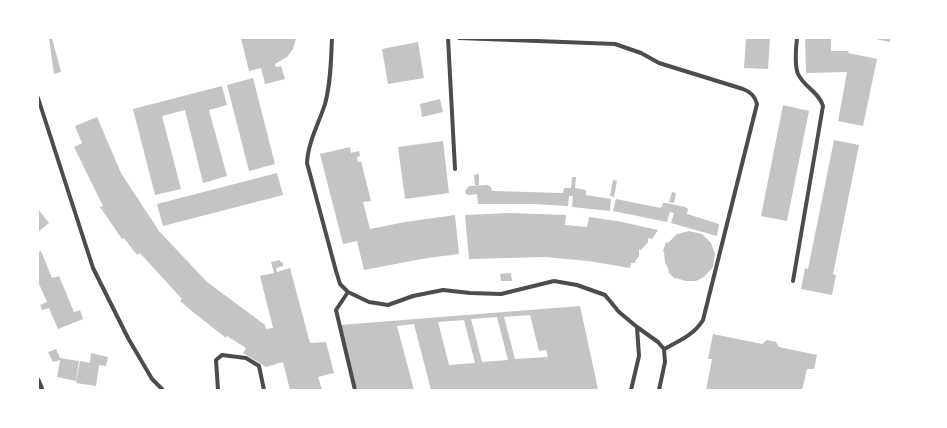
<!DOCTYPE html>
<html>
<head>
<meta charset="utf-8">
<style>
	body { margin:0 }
	#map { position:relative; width:947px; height:428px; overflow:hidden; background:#fff; font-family:"Roboto Condensed",sans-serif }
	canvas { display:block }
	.frame { position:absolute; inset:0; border:39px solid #fff; pointer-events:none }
</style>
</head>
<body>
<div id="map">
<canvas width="947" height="428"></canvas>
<div class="frame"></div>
</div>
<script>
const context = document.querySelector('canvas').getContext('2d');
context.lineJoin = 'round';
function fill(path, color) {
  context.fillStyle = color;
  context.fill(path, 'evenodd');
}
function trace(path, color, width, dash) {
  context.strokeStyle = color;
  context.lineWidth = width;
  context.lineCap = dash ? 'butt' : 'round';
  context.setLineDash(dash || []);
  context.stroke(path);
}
fill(new Path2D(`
	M49,38H52L61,72L54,74Z
	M241,38H296L293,49L287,57L275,64L276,67L281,66L285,79L265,84L261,68L249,71Z
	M746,38H770L768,69L744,68Z
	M805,38H831V51H849L848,53L877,59L863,126L838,121L847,72L806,73Z
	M871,38H890V42Z
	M418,42L424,78L388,84L382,49Z
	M253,78L275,164L249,171L227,85Z
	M222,86L227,105L209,110L227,176L203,183L185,110L162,116L181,189L155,195L133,109Z
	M440,99L443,112L422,117L420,104Z
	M783,105L809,111L787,221L761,216Z
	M97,117L121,173L159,231L207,282L265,325L266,329L273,328L260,276L274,273L271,262L279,260L283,263V266L276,268L277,272L290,268L310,343L326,342L334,373L318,377L322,390H290L283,362L266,367L243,353L246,348L227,336L226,338L193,312L180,301L182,299L140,253L137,255L124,238L122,239L100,207L103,206L74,147L82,143L75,126Z
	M834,140L859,145L833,274L836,275L832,295L801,289L805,268L808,269Z
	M443,141L449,193L405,199L398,147Z
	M350,147L351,153L359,151L360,156L357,157L358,162L361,161L371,201L363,202L370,229L405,222L455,215L459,254L427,258L364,270L357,241L343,244L320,154Z
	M277,173L283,195L163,226L157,204Z
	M479,174V185H475L474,175Z
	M572,177H576L575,188L586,190V195L611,199L610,211L572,207L573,196H569L568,206L532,204H478L477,194L469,195L466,194L465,191L469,186L488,185L491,187L492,191L563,193L564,188H571Z
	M613,180L617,181L614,197L610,196Z
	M672,192L676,193L674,203L669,202Z
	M616,199L661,208L663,203H666L685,207L688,209L687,214L719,224L717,236L671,223L674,213L670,212L667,222L613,211Z
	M38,209L49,223L38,232Z
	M509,213L566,215L565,225L587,227L589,217L617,221L658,230L652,239L648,238V242L641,250L639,249V256L634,263H631L630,268L588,261L545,257L469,259L465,215Z
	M689,231L702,234L711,243L715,254L713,267L704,277L696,281H686L676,278L675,279L668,272L669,271L665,262L664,252L663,251L666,242L668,243L677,234Z
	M41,251L52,278L59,276L74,312L80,310L83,319L58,329L49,308L42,310L40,305L47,302L39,284H38V252Z
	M511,273L512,281H501L500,274Z
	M580,306L598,389L592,390H431L414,324L397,326L414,390H357L340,325ZM530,315L539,351L546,350L548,357L515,359L504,317ZM497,317L508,360L482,362L471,319ZM464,320L475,363L449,365L438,322Z
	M713,334L762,344L767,340L776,342L779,347L817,355L814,369H807L802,390H706L712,359H708Z
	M56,349L60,358L79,361L76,381L57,377L60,360L53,362L48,352Z
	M91,353L108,357L106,366L99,365L96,386L76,383L80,361L90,363Z`), '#c4c4c4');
trace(new Path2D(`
	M332,38C331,59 331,82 325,104C319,123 308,142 307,163L336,271L340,284L348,292L369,302L388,305L413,296L443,290L470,293L501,294L554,281L577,285L605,295L619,312L637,327L658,342L664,349L665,362L659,390
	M448,38L455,169
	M459,38L615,44L641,53L659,63L743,89C751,92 755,96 757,104L703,320C694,335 679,341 664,349
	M38,98L93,268L128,338L152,379L163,390
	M793,281L823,106C819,92 804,87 798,74C794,64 796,49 797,38
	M348,292L336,310L355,390
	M218,390L216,360L222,355L246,358L259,366L264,390
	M631,390L639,356L637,327`), '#4c4c4c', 4);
trace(new Path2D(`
	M38,380L42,390`), '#4c4c4c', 5);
</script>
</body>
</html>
